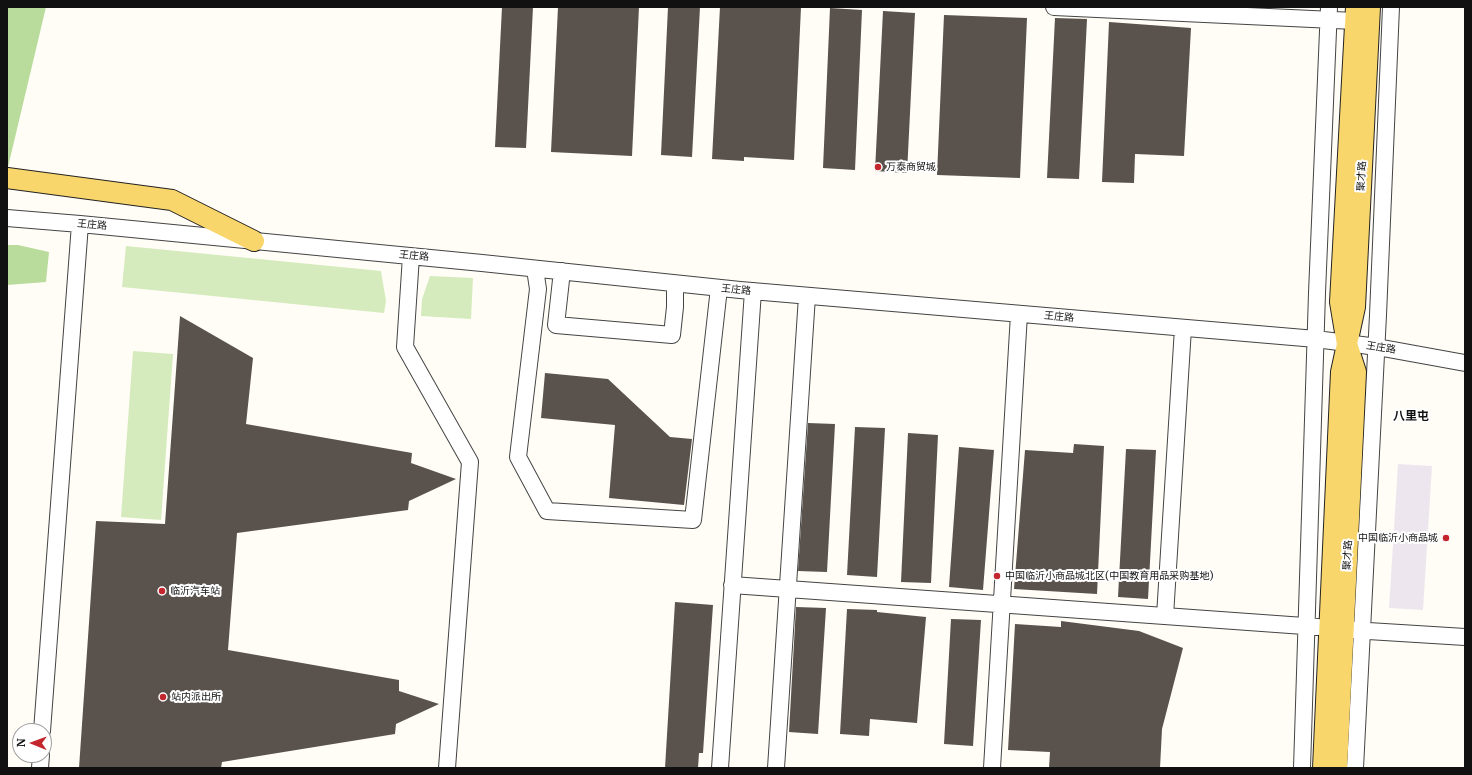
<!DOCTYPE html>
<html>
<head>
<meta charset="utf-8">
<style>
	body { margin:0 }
	#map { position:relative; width:1472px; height:775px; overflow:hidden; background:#fffdf5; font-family:Merriweather,serif }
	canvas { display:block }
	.frame { position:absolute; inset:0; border:8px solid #111; pointer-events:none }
	.north { position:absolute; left:12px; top:723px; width:40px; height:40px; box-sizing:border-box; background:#fff; border:1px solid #a0a0a0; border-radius:50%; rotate:271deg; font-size:11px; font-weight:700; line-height:16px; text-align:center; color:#111 }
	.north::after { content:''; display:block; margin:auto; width:14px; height:18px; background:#c4262e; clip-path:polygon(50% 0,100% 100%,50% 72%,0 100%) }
</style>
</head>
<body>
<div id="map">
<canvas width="1472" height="775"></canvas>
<div class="frame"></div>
<div class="north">N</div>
</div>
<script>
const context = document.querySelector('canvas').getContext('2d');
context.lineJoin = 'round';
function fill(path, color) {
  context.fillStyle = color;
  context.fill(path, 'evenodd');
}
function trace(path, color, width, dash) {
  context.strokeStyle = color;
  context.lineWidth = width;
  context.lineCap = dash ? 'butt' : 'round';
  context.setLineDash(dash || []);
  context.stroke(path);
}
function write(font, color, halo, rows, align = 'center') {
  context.font = font + ' Merriweather,"Noto Sans SC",serif';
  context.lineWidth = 4;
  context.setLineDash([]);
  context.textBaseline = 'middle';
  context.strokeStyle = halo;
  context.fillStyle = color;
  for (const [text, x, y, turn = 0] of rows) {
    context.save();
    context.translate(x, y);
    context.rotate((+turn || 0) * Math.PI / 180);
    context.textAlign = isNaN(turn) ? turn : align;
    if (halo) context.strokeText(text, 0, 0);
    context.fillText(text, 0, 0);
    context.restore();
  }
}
fill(new Path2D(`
	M1398,464L1432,466L1423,610L1389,608Z`), '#eee6ef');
fill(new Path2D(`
	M126,246L381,271L386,301L384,313L122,287Z
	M430,276L473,278L471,319L421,316L422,299Z
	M133,351L173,354L161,520L121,517Z`), '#d5ebbd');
fill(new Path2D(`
	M7,7H46L8,167L7,164Z
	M7,245H18L49,252L46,282L7,285Z`), '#b9dc9c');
fill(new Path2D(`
	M502,7H533L526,148L495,147Z
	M558,7H639L632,156L551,152Z
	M668,7H700L692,157L661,155Z
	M720,7H801L794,160L744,157V161L712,159Z
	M830,8L862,10L855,170L823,168Z
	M883,11L915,13L907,173L875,171Z
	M944,15L1027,18L1020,178L937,175Z
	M1055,18L1087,19L1079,179L1047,178Z
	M1109,22L1191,28L1184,156L1135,154L1134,183L1102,182Z
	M180,316L253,358L246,424L412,453L411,463L456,479L409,501L408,510L237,533L228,650L399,680V691L439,704L396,724L395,734L222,762L221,768H79L96,521L165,524Z
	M545,373L608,379L670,437L692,439L684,505L609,498L615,425L541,418Z
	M808,423L835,424L827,572L798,571Z
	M855,427L885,428L877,577L847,575Z
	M908,433L938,435L931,583L901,582Z
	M1074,444L1104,446L1097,594L1014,589L1025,450L1073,453Z
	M959,447L994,450L983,590L949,587Z
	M1126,449L1156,450L1148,599L1118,597Z
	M675,602L713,605L703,753H699L698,768H665Z
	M796,607L826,608L818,734L789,732Z
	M847,609L877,610V612L926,617L917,723L870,719L869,736L840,734Z
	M951,619L981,620L973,746L944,744Z
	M1061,621L1139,631L1183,648L1162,729L1160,768H1049L1050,752L1008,750L1015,624L1061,627Z`), '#5a524d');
const minor = new Path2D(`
	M1054,7L1355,21
	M7,218L80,224L482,263L740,290L1316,339L1377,347L1465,363
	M411,256L405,347L470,462L447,768
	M535,269L538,289L518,457L547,511L693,520L719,288
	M562,271L556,325L672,335L675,307V284
	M732,585L1318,627
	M1165,616L1183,328
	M1352,630L1465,637
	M42,731L80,224
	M40,768L41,755
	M720,768L753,291
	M776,768L807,296
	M992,768L1019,314
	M1302,768L1317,293L1329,7
	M1355,768L1378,315L1391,7`);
const major = new Path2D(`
	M7,178L172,200L254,241
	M1323,768L1341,372L1355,307L1370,7
	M1337,768L1356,372L1347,344L1340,302L1356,7`);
trace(minor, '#444', 18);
trace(major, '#222', 22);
trace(minor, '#fff', 16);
trace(major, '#f9d66b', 20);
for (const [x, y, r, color] of [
	[878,167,4,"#c4262e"],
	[1446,538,4,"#c4262e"],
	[997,576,4,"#c4262e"],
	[162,591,4,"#c4262e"],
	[163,697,4,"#c4262e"]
]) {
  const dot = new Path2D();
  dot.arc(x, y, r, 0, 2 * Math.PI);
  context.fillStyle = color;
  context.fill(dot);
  trace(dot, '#fff', 1.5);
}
write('10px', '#111', '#fff', [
	["万泰商贸城",886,167],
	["中国临沂小商品城",1438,538,"right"],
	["中国临沂小商品城北区(中国教育用品采购基地)",1005,576],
	["临沂汽车站",170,591],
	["站内派出所",171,697]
], 'left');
write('10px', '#111', '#fff', [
	["聚才路",1362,176,-87],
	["王庄路",92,225,5],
	["王庄路",414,256,5],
	["王庄路",736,290,6],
	["王庄路",1059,317,5],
	["王庄路",1381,348,9],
	["聚才路",1348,555,-87]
]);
write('bold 12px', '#111', '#fff', [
	["八里屯",1411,417]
]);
</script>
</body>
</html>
